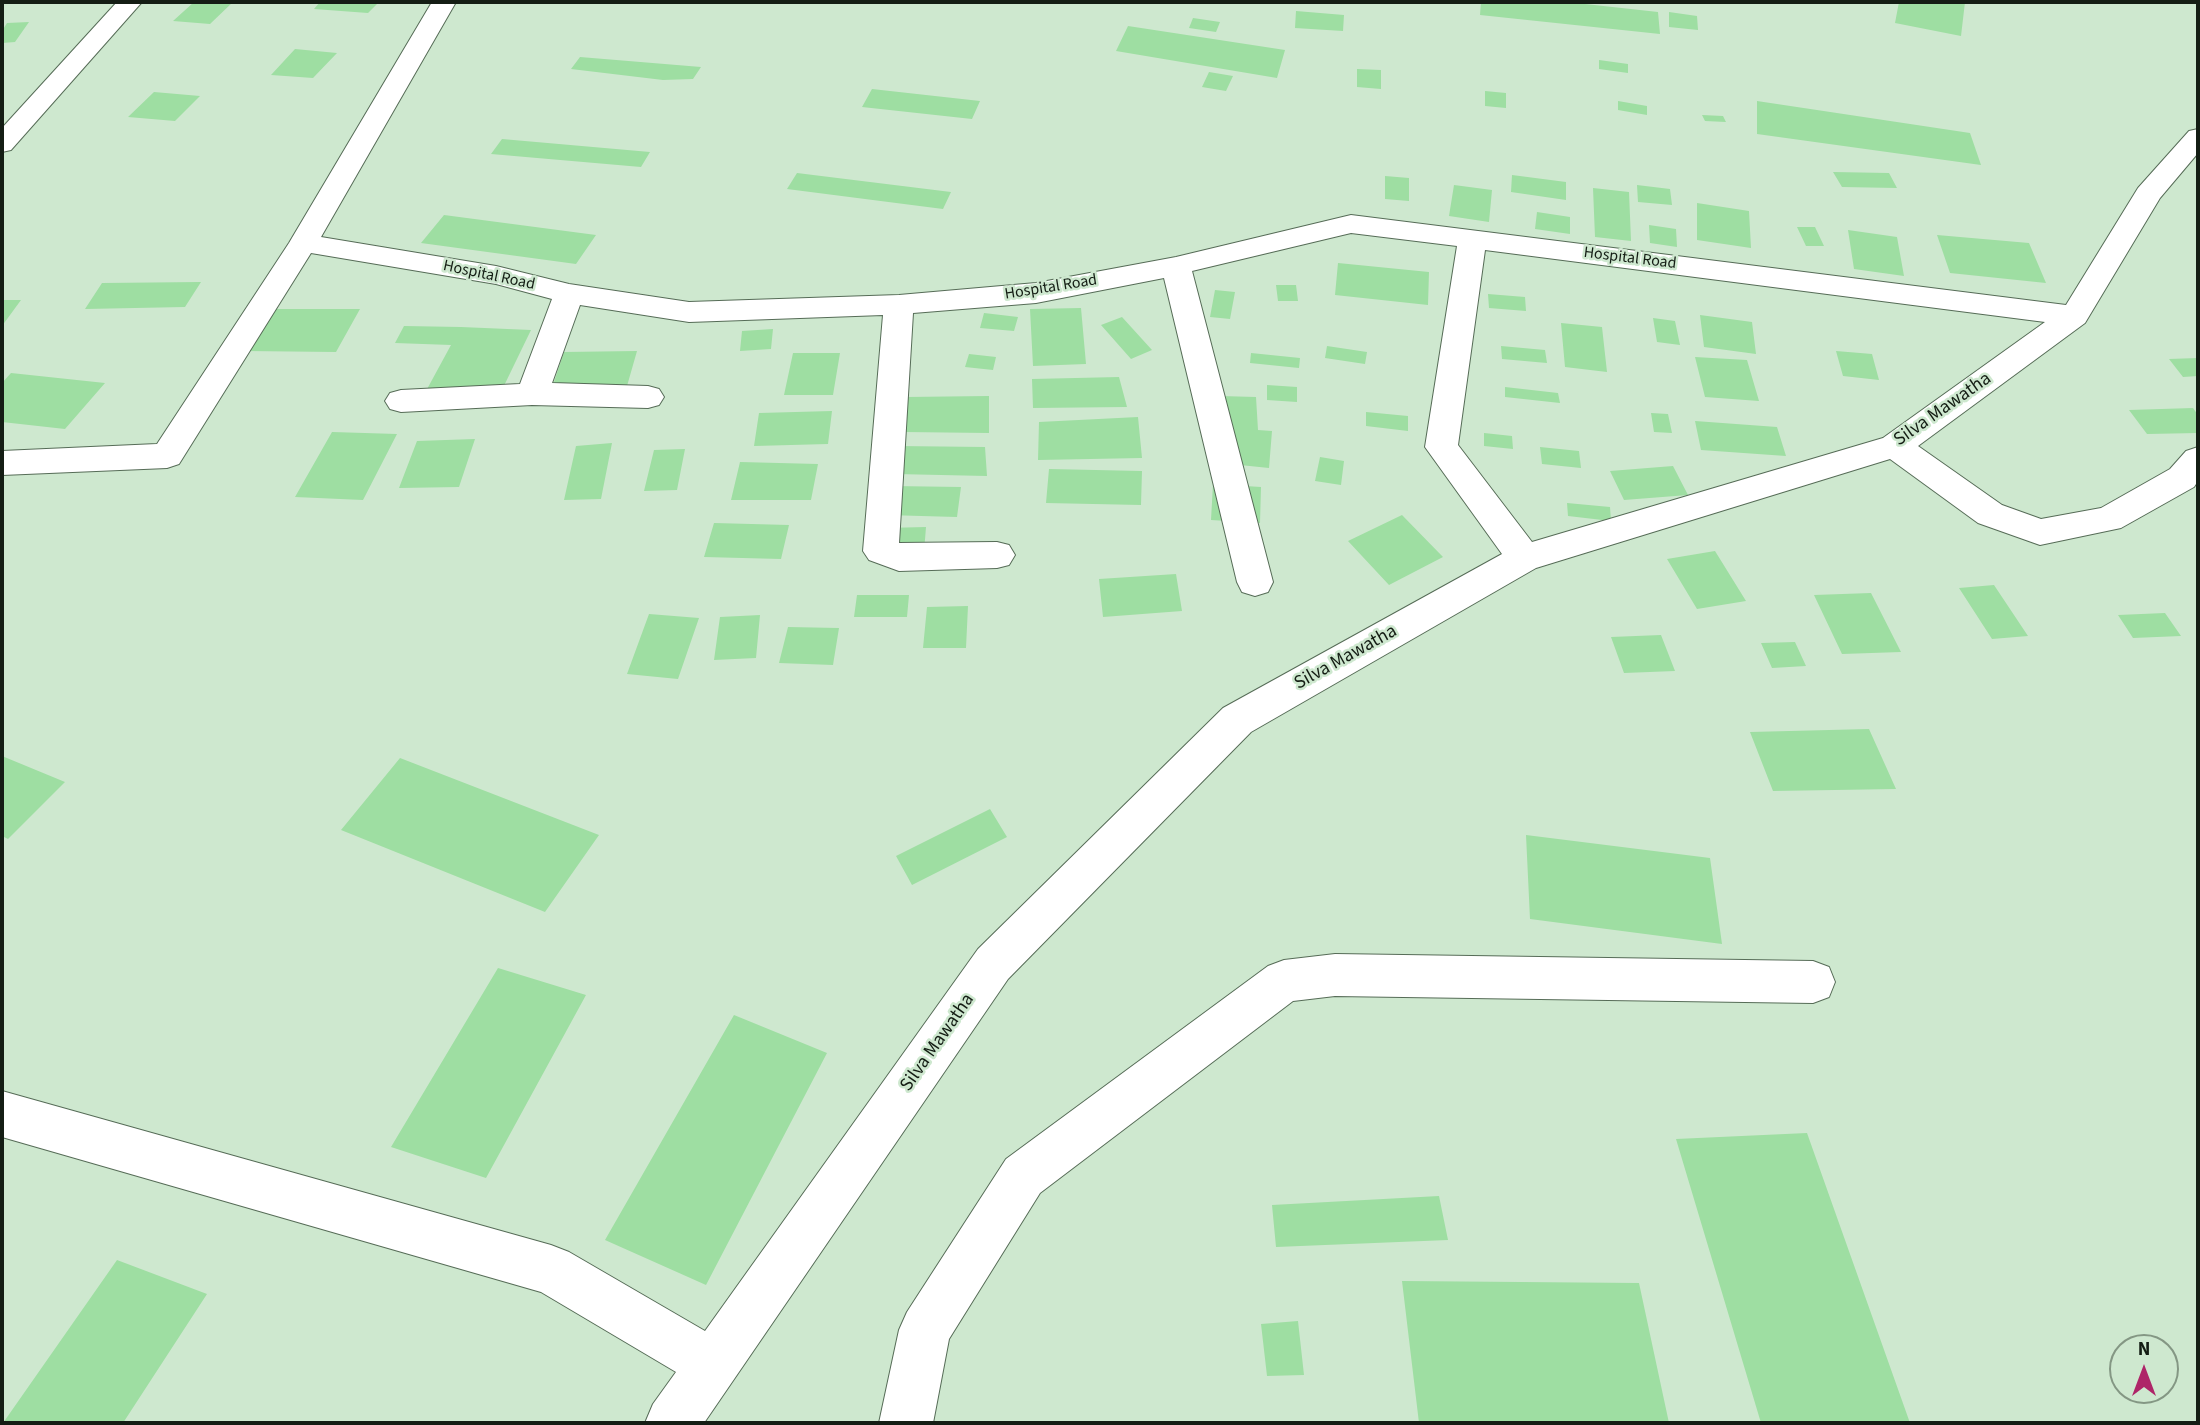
<!DOCTYPE html>
<html>
<head>
<meta charset="utf-8">
<style>
	body { margin:0 }
	#map { position:relative; width:2200px; height:1425px; overflow:hidden; background:#cee8cf; font-family:"Source Sans 3",sans-serif }
	canvas { display:block }
	.frame { position:absolute; inset:0; border:4px solid #141d14; pointer-events:none }
	.north { position:absolute; left:2109px; top:1334px; width:70px; height:70px; box-sizing:border-box; background:#cee8cf; border:2px solid #849784; border-radius:50%; rotate:0deg; font-size:19px; font-weight:700; line-height:28px; text-align:center; color:#141d14 }
	.north::after { content:''; display:block; margin:auto; width:24px; height:32px; background:#ae2568; clip-path:polygon(50% 0,100% 100%,50% 72%,0 100%) }
</style>
</head>
<body>
<div id="map">
<canvas width="2200" height="1425"></canvas>
<div class="frame"></div>
<div class="north">N</div>
</div>
<script>
const context = document.querySelector('canvas').getContext('2d');
context.lineJoin = 'round';
function fill(path, color) {
  context.fillStyle = color;
  context.fill(path, 'evenodd');
}
function trace(path, color, width, dash) {
  context.strokeStyle = color;
  context.lineWidth = width;
  context.lineCap = dash ? 'butt' : 'round';
  context.setLineDash(dash || []);
  context.stroke(path);
}
function write(font, color, halo, rows, align = 'center') {
  context.font = font + ' "Source Sans 3",sans-serif';
  context.lineWidth = 5;
  context.setLineDash([]);
  context.textBaseline = 'middle';
  context.strokeStyle = halo;
  context.fillStyle = color;
  for (const [text, x, y, turn = 0] of rows) {
    context.save();
    context.translate(x, y);
    context.rotate((+turn || 0) * Math.PI / 180);
    context.textAlign = isNaN(turn) ? turn : align;
    if (halo) context.strokeText(text, 0, 0);
    context.fillText(text, 0, 0);
    context.restore();
  }
}
fill(new Path2D(`
	M194,2H233L210,24L173,21Z
	M320,2H379L368,13L314,9Z
	M1481,2H1567L1658,12L1660,34L1480,15Z
	M1899,2H1965L1961,36L1895,23Z
	M1296,11L1344,15L1343,31L1295,28Z
	M1669,12L1697,16L1698,30L1669,27Z
	M1193,18L1220,22L1216,32L1189,28Z
	M29,22L15,42L2,43V31L7,23Z
	M1128,26L1285,50L1277,78L1116,51Z
	M295,49L337,53L313,78L271,75Z
	M580,57L701,67L693,79L663,80L571,69Z
	M1599,60L1628,64V73L1599,69Z
	M1357,69L1381,70V89L1357,87Z
	M1209,72L1233,76L1226,91L1202,87Z
	M872,89L980,101L972,119L862,107Z
	M1485,91L1506,93V108L1485,106Z
	M154,92L200,96L175,121L128,117Z
	M1618,101L1647,106V115L1618,110Z
	M1757,101L1970,133L1981,165L1757,134Z
	M1702,115L1723,116L1726,122L1705,121Z
	M502,139L650,152L641,167L491,154Z
	M1833,172L1889,173L1897,188L1842,187Z
	M797,173L951,192L943,209L787,189Z
	M1512,175L1566,182V200L1511,192Z
	M1385,176L1409,178V201L1385,199Z
	M1454,185L1492,190L1489,222L1449,216Z
	M1637,185L1670,189L1672,205L1638,202Z
	M1593,188L1629,192L1631,241L1595,237Z
	M1697,203L1749,211L1751,248L1697,240Z
	M1537,212L1570,217V234L1535,229Z
	M444,215L596,235L576,264L421,243Z
	M1649,225L1676,229L1677,247L1650,243Z
	M1797,227H1815L1824,246H1806Z
	M1848,230L1897,237L1904,276L1854,269Z
	M1937,235L2029,243L2046,283L1950,273Z
	M1338,263L1429,272L1428,305L1335,295Z
	M201,282L185,307L85,309L102,283Z
	M1276,285H1296L1298,301H1278Z
	M1215,290L1235,292L1230,319L1210,317Z
	M1488,294L1525,297L1526,311L1489,308Z
	M2,300H21L2,326Z
	M1081,308L1086,364L1033,366L1030,309Z
	M271,309H360L336,352L245,351Z
	M984,313L1018,317L1014,331L980,328Z
	M1700,315L1752,322L1756,354L1704,347Z
	M1122,317L1152,350L1131,359L1101,325Z
	M1653,318L1675,321L1680,345L1657,342Z
	M1561,323L1602,327L1607,372L1565,367Z
	M404,326L461,327L531,330L500,394L426,391L451,345L395,343Z
	M773,329L771,349L740,351L742,331Z
	M1327,346L1367,352L1365,364L1325,358Z
	M1501,346L1545,350L1547,363L1502,359Z
	M637,351L627,386L552,388L564,352Z
	M1836,351L1872,354L1879,380L1843,376Z
	M793,353H840L833,395H784Z
	M1251,353L1300,358L1299,368L1250,363Z
	M969,354L996,357L993,370L965,367Z
	M1695,357L1747,360L1759,401L1705,397Z
	M2198,358V376L2183,377L2169,359Z
	M11,373L105,383L65,429L2,422V383Z
	M1119,377L1127,407L1033,408L1032,379Z
	M1267,385L1297,387V402L1267,400Z
	M1505,387L1558,393L1560,403L1505,397Z
	M989,396V433L904,432L906,397Z
	M1220,396L1256,397L1258,430L1272,431L1269,468L1211,462Z
	M2193,408L2198,415V433L2147,434L2129,410Z
	M832,411L828,444L754,446L759,413Z
	M1366,412L1408,416V431L1366,426Z
	M1651,413L1668,414L1672,433L1654,432Z
	M1138,417L1142,458L1038,460L1039,422Z
	M1695,421L1777,427L1786,456L1701,450Z
	M332,432L397,434L363,500L295,497Z
	M1484,433L1512,436L1513,449L1484,446Z
	M475,439L459,487L399,488L417,441Z
	M612,443L601,499L564,500L576,446Z
	M897,446L985,447L987,476L895,474Z
	M1540,447L1579,451L1581,468L1542,464Z
	M685,449L677,490L644,491L654,450Z
	M1320,457L1344,461L1341,485L1315,481Z
	M740,462L818,464L811,500H731Z
	M1673,466L1688,495L1624,500L1610,471Z
	M1049,469L1142,471L1141,505L1046,503Z
	M1213,484L1261,487L1260,523L1211,520Z
	M892,486L961,487L957,517L886,515Z
	M1567,503L1610,507L1611,521L1568,516Z
	M1402,515L1443,557L1389,585L1348,541Z
	M714,523L789,525L781,559L704,557Z
	M926,527L924,552L882,553L885,528Z
	M1715,551L1746,601L1697,609L1667,559Z
	M1176,574L1182,611L1103,617L1099,579Z
	M1994,585L2028,636L1992,639L1959,588Z
	M1871,593L1901,652L1842,654L1814,595Z
	M857,595H909L907,617H854Z
	M968,606L966,648H923L927,607Z
	M2165,613L2181,636L2133,638L2118,615Z
	M649,614L699,618L678,679L627,674Z
	M760,615L756,658L714,660L720,617Z
	M788,627L839,628L833,665L779,663Z
	M1661,635L1675,671L1624,673L1611,637Z
	M1795,642L1806,666L1772,668L1761,643Z
	M1869,729L1896,789L1773,791L1750,732Z
	M2,756L65,782L8,839L2,836Z
	M400,758L599,835L545,912L341,830Z
	M990,809L1007,837L912,885L896,856Z
	M1526,835L1710,858L1722,944L1530,919Z
	M498,968L586,995L486,1178L391,1147Z
	M734,1015L827,1053L706,1285L605,1240Z
	M1807,1133L1910,1423H1761L1676,1139Z
	M1439,1196L1448,1240L1276,1247L1272,1205Z
	M117,1260L207,1294L123,1423H3Z
	M1402,1281L1639,1283L1669,1423H1419Z
	M1298,1321L1304,1375L1267,1376L1261,1324Z`), '#9edea2');
const minor = new Path2D(`
	M117,2H142L11,150L2,152V128Z
	M432,2H456L321,237L496,266L569,284L689,302L899,295L1036,283L1176,257L1351,215L2066,305L2138,188L2189,131L2198,129V153L2160,198L2085,323L1918,446L2002,505L2041,519L2101,508L2170,469L2186,451L2198,447V481L2194,487L2121,528L2040,545L1978,523L1890,459L1536,568L1251,732L1008,979L704,1423H645L653,1404L676,1372L541,1292L2,1137V1091L551,1245L569,1252L705,1331L978,949L1223,708L1502,554L1425,447L1457,246L1351,233L1192,271L1273,582L1268,592L1255,596L1242,592L1237,582L1164,278L1036,303L913,313L899,543L997,542L1009,545L1015,555L1009,565L997,568L899,571L869,560L863,551L883,315L689,322L580,305L552,383L648,386L659,389L664,397L659,405L648,408L532,405L401,412L390,409L385,401L390,393L401,390L520,384L552,299L496,284L311,253L179,464L167,468L2,475V451L157,444L289,243ZM1485,250L2045,322L1883,438L1532,542L1458,445Z
	M1335,954L1813,961L1829,967L1835,982L1829,997L1813,1003L1335,996L1293,1001L1040,1193L949,1339L933,1423H879L899,1330L907,1312L1006,1159L1268,966L1284,960Z`);
trace(minor, '#566c57', 2);
fill(minor, '#fff');
write('16px', '#141d14', '#cee8cf', [
	["Hospital Road",1630,259,7],
	["Hospital Road",489,276,12],
	["Hospital Road",1051,288,-9]
]);
write('19px', '#141d14', '#cee8cf', [
	["Silva Mawatha",1943,410,-35],
	["Silva Mawatha",1346,658,-29],
	["Silva Mawatha",938,1043,-55]
]);
</script>
</body>
</html>
